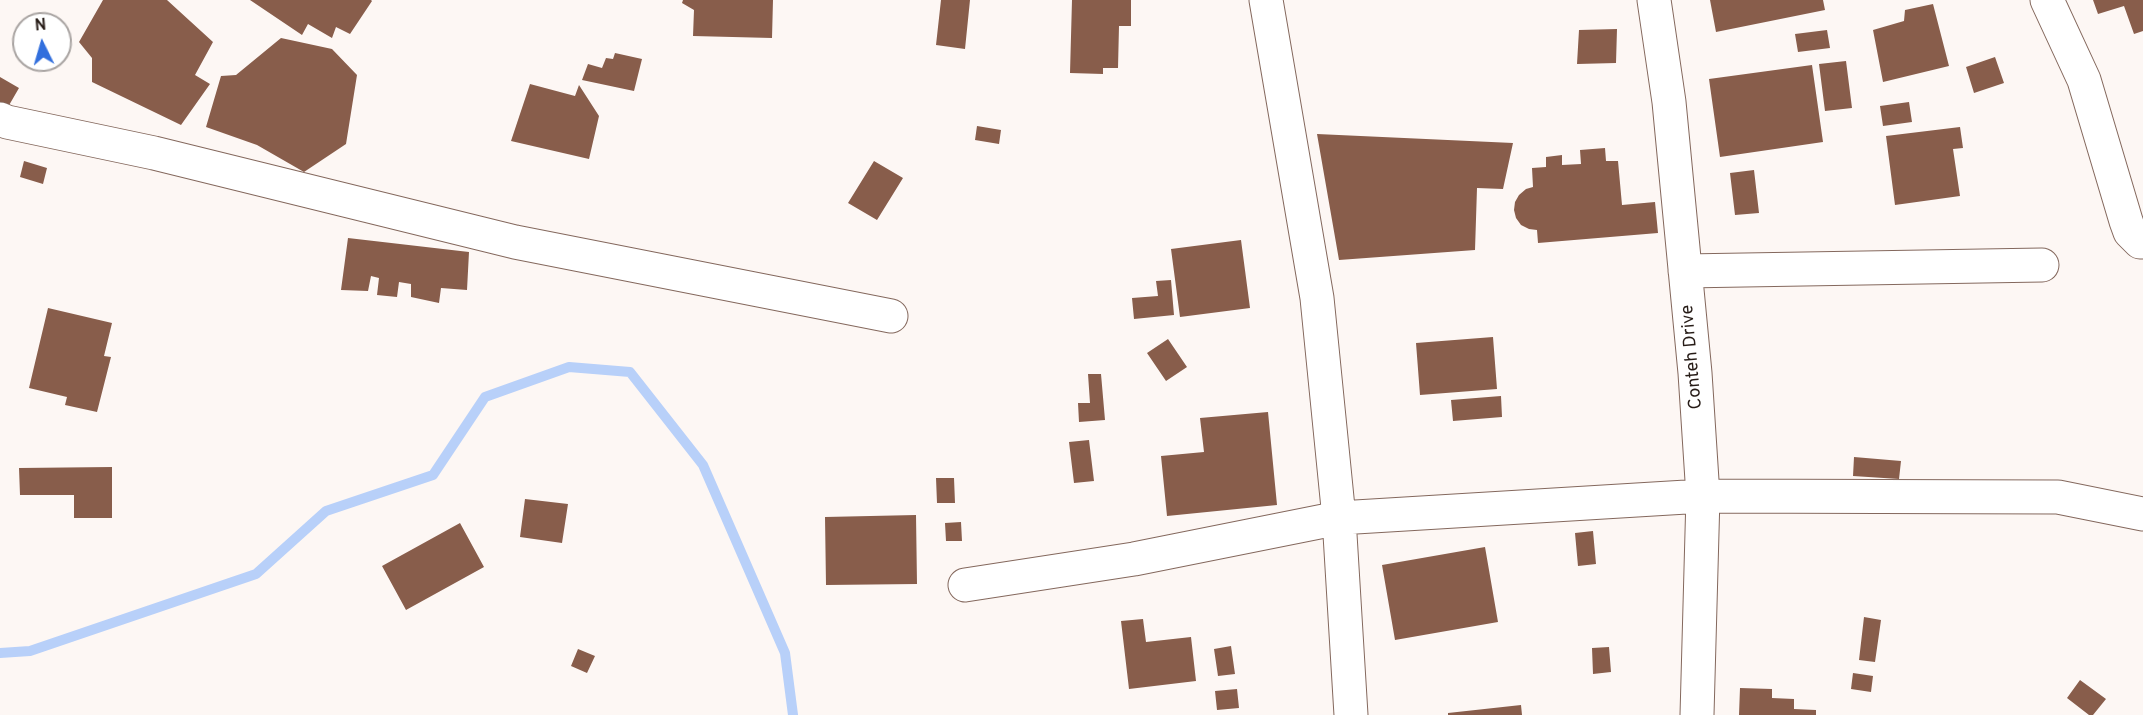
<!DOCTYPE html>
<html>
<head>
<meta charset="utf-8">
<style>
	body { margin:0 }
	#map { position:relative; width:2143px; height:715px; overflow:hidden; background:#fdf7f4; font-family:Overpass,sans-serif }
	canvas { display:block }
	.north { position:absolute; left:12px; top:12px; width:60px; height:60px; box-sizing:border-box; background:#fff; border:2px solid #a9a4a2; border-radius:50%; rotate:355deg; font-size:16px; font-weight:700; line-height:24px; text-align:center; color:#271c17 }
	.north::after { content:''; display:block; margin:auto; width:21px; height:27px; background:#326fdd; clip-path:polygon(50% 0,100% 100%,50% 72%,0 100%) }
</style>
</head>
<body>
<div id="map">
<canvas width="2143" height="715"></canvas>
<div class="north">N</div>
</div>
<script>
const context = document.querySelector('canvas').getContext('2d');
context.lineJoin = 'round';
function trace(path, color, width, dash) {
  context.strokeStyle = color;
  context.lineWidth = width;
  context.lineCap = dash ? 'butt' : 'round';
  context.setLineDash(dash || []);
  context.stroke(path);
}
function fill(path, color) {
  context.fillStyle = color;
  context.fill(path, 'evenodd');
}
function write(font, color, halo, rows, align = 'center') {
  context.font = font + ' Overpass,sans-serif';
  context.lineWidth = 6;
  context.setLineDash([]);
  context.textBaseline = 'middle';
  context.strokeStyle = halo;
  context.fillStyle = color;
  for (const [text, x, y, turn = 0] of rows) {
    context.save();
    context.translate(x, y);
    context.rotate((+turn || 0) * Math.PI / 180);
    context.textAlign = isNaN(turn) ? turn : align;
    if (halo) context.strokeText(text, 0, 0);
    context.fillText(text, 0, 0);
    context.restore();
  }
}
trace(new Path2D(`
	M0,653L30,651L256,574L326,511L433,475L485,397L569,367L630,372L703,465L785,653L793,715`), '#b8d0f9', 10);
fill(new Path2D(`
	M103,0H167L213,42L195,75L210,84L181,125L92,82V58L79,42Z
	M250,0H371L372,1L350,34L336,27L332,38L308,24L302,35Z
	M683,0H773L772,38L693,36L694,10L682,3Z
	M941,0H970L965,49L936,45Z
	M1072,0H1131V26H1119L1118,68H1103V74L1070,73Z
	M1710,0H1823L1825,10L1716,32Z
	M2093,0H2143V31L2134,34L2124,6L2098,14Z
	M1933,4L1949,66L1883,82L1873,30L1904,21L1905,10Z
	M1617,29L1616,63L1577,64L1579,30Z
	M1827,30L1830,48L1798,52L1795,34Z
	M281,38L332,49L357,75L346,144L304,172L257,145L206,127L221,76L236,75Z
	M615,53L642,59L634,91L582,80L588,64L602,68L606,58L613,59Z
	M1995,57L2004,83L1974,93L1966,67Z
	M1846,61L1852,108L1825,111L1819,64Z
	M1812,65L1823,142L1720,157L1709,79Z
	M0,77L19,88L8,107L0,102Z
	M530,84L575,96L579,85L599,116L589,159L511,141Z
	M1909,102L1912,122L1883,126L1880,106Z
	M977,126L1001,130L999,144L975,140Z
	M1960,127L1963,148L1953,149L1960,196L1895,205L1886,136Z
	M1317,134L1513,143L1503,189L1477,188L1475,250L1339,260Z
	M1605,148L1606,161H1618L1622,205L1655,202L1658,233L1538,243L1537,230L1529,229L1521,225L1516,218L1514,210L1515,202L1519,195L1526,189L1533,187L1532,168L1546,167V157L1562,155V165L1581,164L1580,150Z
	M24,161L47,168L43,184L20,177Z
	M874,161L903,178L877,220L848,203Z
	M1754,170L1759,213L1735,215L1730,173Z
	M348,238L469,252L467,290L441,288L439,303L411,297V284L399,282L397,297L377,295L379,278L371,276L368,291L341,290Z
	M1241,240L1250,308L1180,317L1171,249Z
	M1171,280L1174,315L1134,319L1132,298L1158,296L1156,281Z
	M48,308L112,323L104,356L111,357L97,412L65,405L67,397L29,388Z
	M1493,337L1497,389L1420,395L1416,343Z
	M1168,339L1187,367L1166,381L1147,353Z
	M1088,374H1101L1105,420L1079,422L1078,403H1090Z
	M1501,396L1502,417L1453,421L1451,400Z
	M1268,412L1277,505L1167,516L1161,456L1204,452L1200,418Z
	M1089,440L1094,481L1074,483L1069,442Z
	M1854,457L1901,461L1899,479L1853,476Z
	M112,467V518H74V495H20L19,468Z
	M936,478H954L955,503H937Z
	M525,499L568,504L562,543L520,537Z
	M916,515L917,584L826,585L825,517Z
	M961,522L962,541H946L945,523Z
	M460,523L484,567L406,610L382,566Z
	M1593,531L1596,564L1578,566L1575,533Z
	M1485,547L1498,622L1395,640L1382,565Z
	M1864,617L1881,620L1875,662L1859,660Z
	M1143,619L1146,642L1191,637L1196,681L1129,689L1121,621Z
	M1231,646L1235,674L1218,676L1214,649Z
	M1609,647L1611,672L1593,674L1592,648Z
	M578,649L595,656L587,673L571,666Z
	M1853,673L1873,676L1871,692L1851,689Z
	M2080,680L2106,699L2093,715H2089L2067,698Z
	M1740,688L1772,689V698L1794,699V709L1816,710V715H1739Z
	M1237,689L1239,708L1217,710L1215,691Z
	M1521,705L1522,715H1448V713Z`), '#885d4b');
const minor = new Path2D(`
	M1266,0L1317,298L1339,518L1351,715
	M1654,0L1669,102L1695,373L1703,496L1697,715
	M2047,0L2084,80L2126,221L2130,232L2140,242H2143
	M0,119L7,122L154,153L515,242L891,316
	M1685,271L2042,265
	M965,585L1134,559L1339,518L1703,496L2058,497L2143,514`);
trace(minor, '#84685d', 35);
trace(minor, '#fff', 33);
write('18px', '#271c17', '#fff', [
	["Conteh Drive",1693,357,-95]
]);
</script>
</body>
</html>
